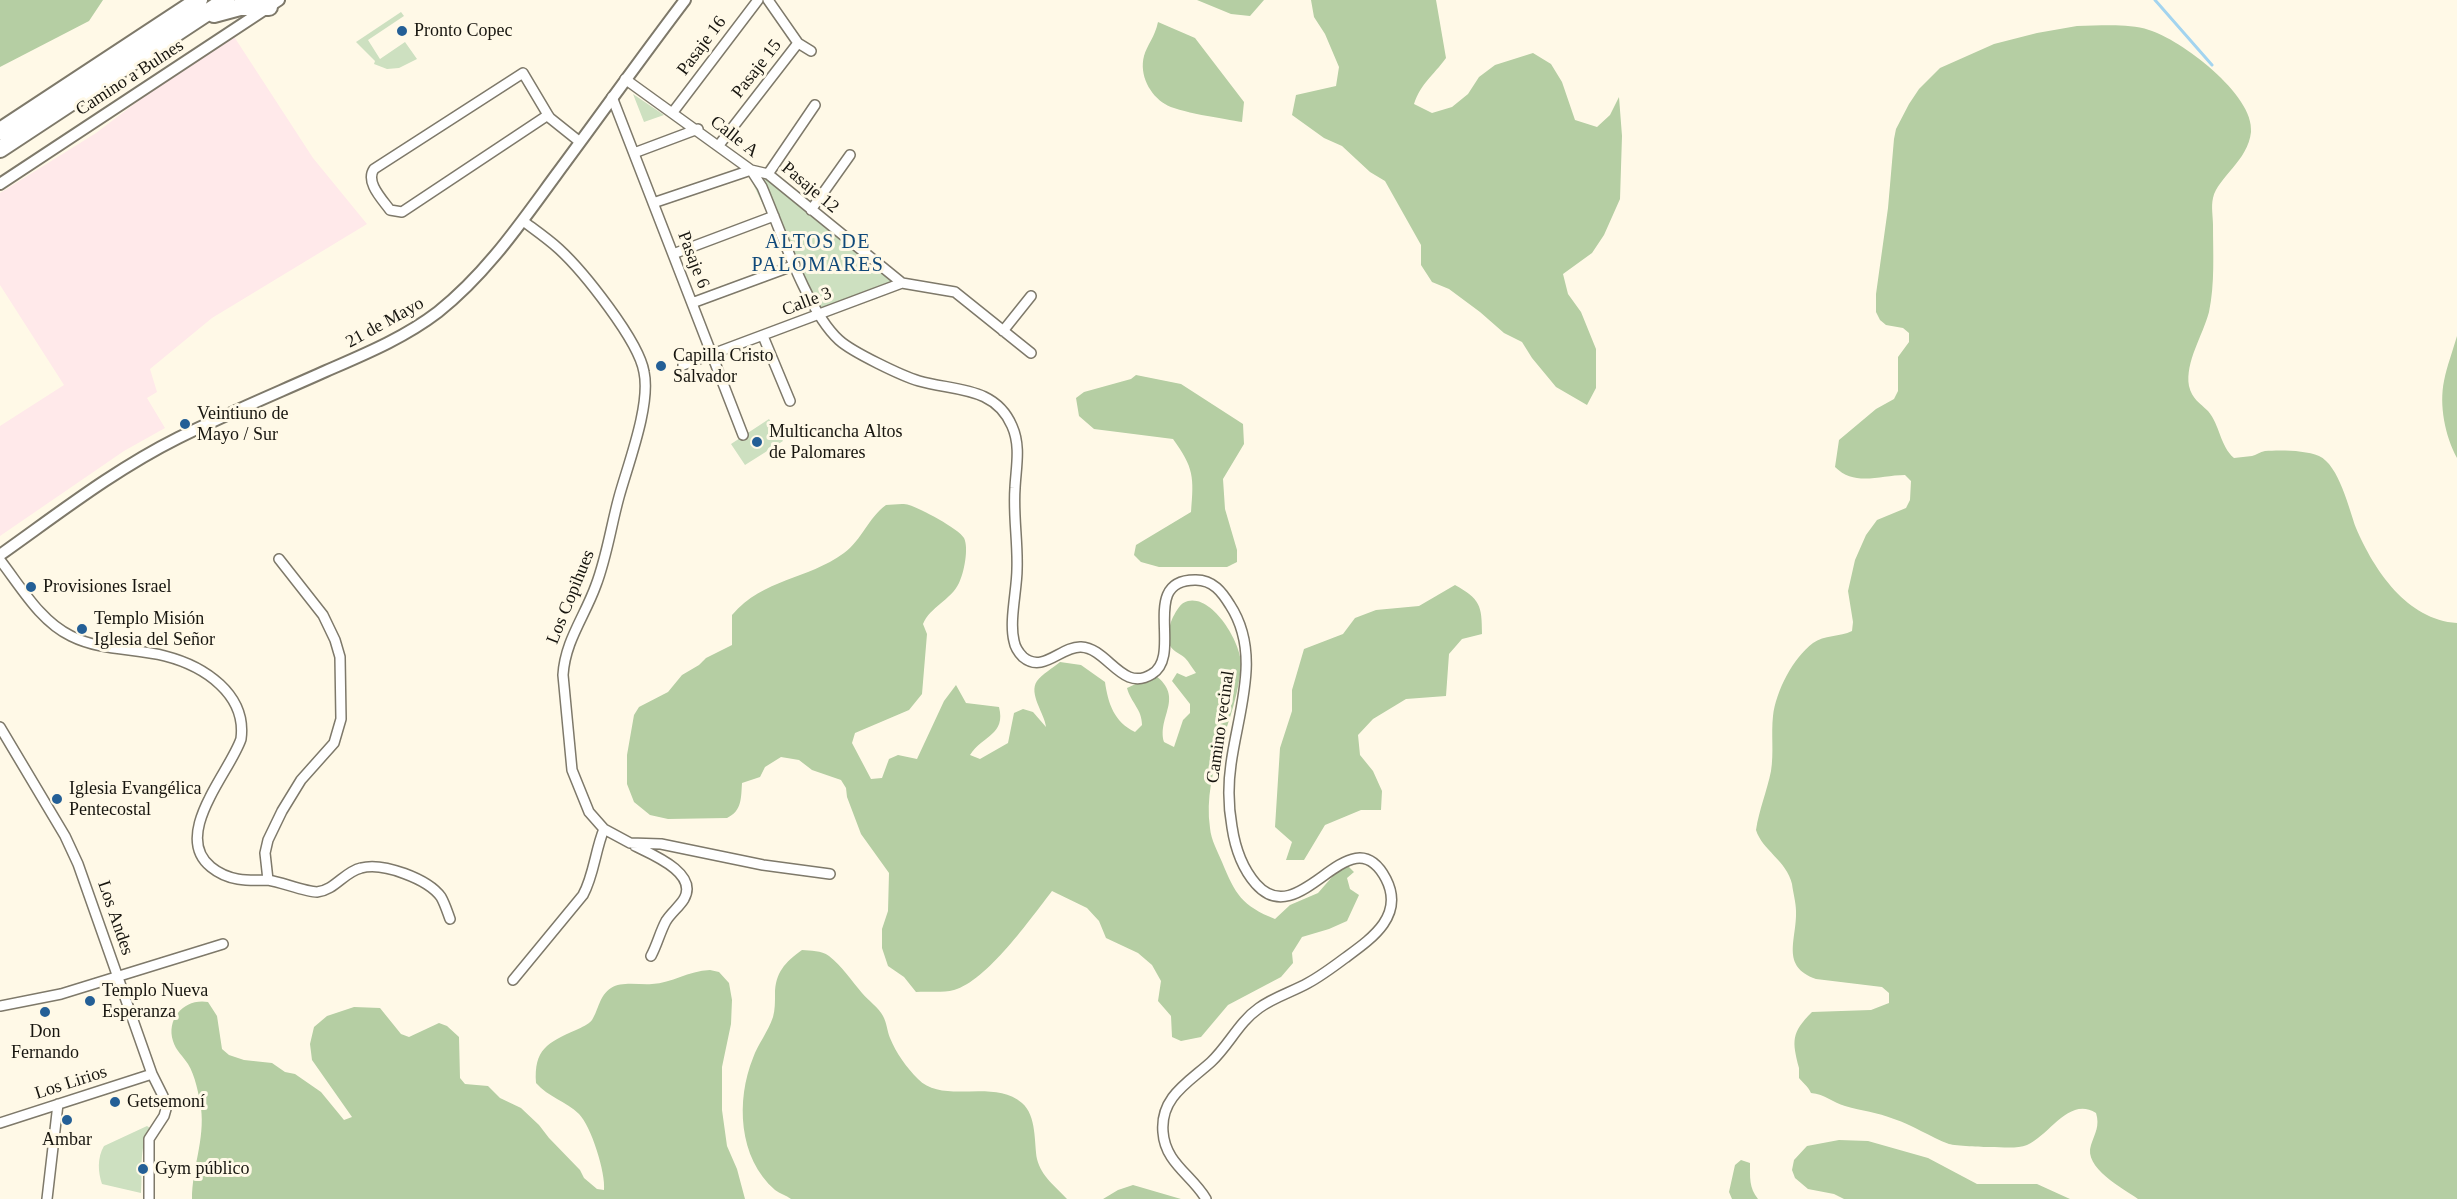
<!DOCTYPE html>
<html>
<head>
<meta charset="utf-8">
<style>
	body { margin:0 }
	canvas { display:block; background:#fff9e7 }
</style>
</head>
<body>
<canvas width="2457" height="1199"></canvas>
<script>
const context = document.querySelector('canvas').getContext('2d');
context.lineJoin = 'round';
function fill(path, color) {
  context.fillStyle = color;
  context.fill(path, 'evenodd');
}
function trace(path, color, width, dash) {
  context.strokeStyle = color;
  context.lineWidth = width;
  context.lineCap = dash ? 'butt' : 'round';
  context.setLineDash(dash || []);
  context.stroke(path);
}
function write(font, color, halo, rows, align = 'center') {
  context.font = font + ' "Times New Roman",serif';
  context.lineWidth = 6;
  context.setLineDash([]);
  context.textBaseline = 'middle';
  context.strokeStyle = halo;
  context.fillStyle = color;
  for (const [text, x, y, turn = 0] of rows) {
    context.save();
    context.translate(x, y);
    context.rotate((+turn || 0) * Math.PI / 180);
    context.textAlign = isNaN(turn) ? turn : align;
    if (halo) context.strokeText(text, 0, 0);
    context.fillText(text, 0, 0);
    context.restore();
  }
}
fill(new Path2D(`
	M233,35L313,158L367,224L212,318L150,369L157,392L147,398L165,428L124,451L0,536V426L64,385L0,285V193L96,133L162,83Z`), '#ffe9ea');
fill(new Path2D(`
	M401,12L404,16L368,40L380,59L405,42L417,59L399,68L387,69L374,64L375,61L356,42Z
	M633,94L664,115L644,122Z
	M745,167L760,173L896,283L814,312Z
	M769,419L783,441L745,465L731,444Z
	M147,1126L150,1128C138,1150 143,1170 141,1193L102,1184C98,1172 97,1158 104,1146Z`), '#cde0c0');
fill(new Path2D(`
	M0,0H103L89,21L0,67Z
	M1197,0H1264L1250,16L1231,14Z
	M1311,0H1436L1446,58C1433,76 1421,83 1414,104L1432,113L1452,107L1468,94L1479,77L1495,65L1533,53L1551,64L1562,82L1575,120L1597,127L1610,115L1619,97L1622,136L1620,199L1604,235L1592,253L1563,274L1568,294L1581,312L1596,349V388L1587,405L1556,387L1532,358L1522,342L1504,333L1480,312L1449,289L1432,282L1421,265V245L1385,181L1370,172L1342,146L1324,138L1292,115L1296,95L1336,86L1339,67L1325,34L1314,17Z
	M1158,22L1195,38L1244,102L1242,122C1226,119 1176,112 1165,104C1150,95 1139,75 1144,56C1147,45 1155,37 1158,22Z
	M2077,26C2100,26 2127,23 2149,30C2180,39 2255,95 2251,132C2248,161 2218,177 2213,198C2211,206 2213,217 2213,225C2213,253 2215,284 2209,312C2203,335 2185,362 2189,386C2192,399 2200,403 2208,411C2220,425 2220,446 2234,458C2240,457 2246,457 2252,456C2256,455 2260,452 2265,451C2280,450 2305,450 2319,456C2339,465 2349,509 2356,528C2374,570 2407,620 2457,623V1199H2138C2123,1188 2083,1168 2091,1145C2095,1133 2100,1126 2096,1113C2069,1096 2050,1135 2027,1145C2017,1149 2002,1147 1990,1147C1982,1147 1956,1146 1949,1144C1930,1137 1913,1125 1894,1119C1877,1112 1862,1111 1845,1106C1833,1103 1825,1094 1811,1093C1808,1086 1802,1082 1799,1078C1799,1078 1799,1069 1799,1068C1792,1041 1791,1033 1812,1012L1871,1010L1889,1003V993L1882,987L1816,979C1780,966 1797,940 1796,911C1796,903 1793,892 1792,884C1787,861 1762,850 1756,830C1759,810 1767,791 1771,771C1774,753 1771,734 1773,716C1776,691 1793,658 1813,643C1824,635 1840,637 1852,631L1853,622L1848,591L1855,560L1866,535L1877,520L1906,508L1910,500L1911,481L1905,475C1880,475 1855,487 1835,467L1839,440L1876,409L1894,399L1898,391V357L1909,342V333L1903,328L1886,325L1880,320L1876,312V294L1888,208L1894,139L1896,129L1909,104L1919,89L1940,68L1994,44L2037,33Z
	M2457,336V458C2445,436 2439,405 2444,381C2447,366 2453,350 2457,336Z
	M1136,375L1181,384L1243,424L1244,444L1223,479L1225,509L1237,550V562L1227,567H1159L1141,562L1134,555L1136,545L1191,512C1194,477 1194,468 1173,439L1094,429L1079,416L1076,398L1084,392L1131,379Z
	M886,505C893,505 903,503 909,505C920,508 959,529 964,538C969,548 964,573 959,583C951,600 930,607 923,624L927,634L922,694L909,710L855,733L852,743L871,779L882,778L889,759L898,755L917,759L944,701L956,685L966,703L999,707C1006,735 983,735 970,755L980,759L1008,743L1014,713L1023,709L1033,712L1046,727C1045,714 1028,694 1037,681C1042,674 1053,668 1060,662L1081,665L1105,682C1108,703 1114,722 1135,732L1142,725C1142,709 1131,703 1127,688L1155,675C1185,698 1157,716 1164,742L1174,747L1183,720L1190,713V704L1172,681L1177,673L1186,677L1196,673C1192,668 1189,662 1185,658C1180,653 1171,651 1169,643C1167,635 1170,623 1173,617C1177,610 1180,603 1188,601C1213,595 1242,644 1241,665C1237,722 1202,768 1210,828C1211,840 1218,852 1222,862C1235,894 1242,906 1275,919L1290,905L1318,893L1339,869L1348,866L1354,872L1347,878L1350,889L1359,895L1347,921L1329,929L1302,937L1292,953L1293,963L1281,977L1228,1005L1201,1037L1181,1041L1172,1037L1171,1016L1158,1001L1161,981L1152,965L1138,953L1106,938L1099,921L1087,908L1052,891C1031,918 987,981 954,990C943,993 928,991 916,992L904,977L888,966L882,948V929L888,911L889,873L861,834L847,797L846,788L841,780L812,770L799,760L781,757L765,767L760,777L742,783C741,798 742,811 727,818L668,819L650,815L634,802L627,784V755L634,715L639,707L668,692L682,675L699,665L706,658L732,645V615C764,578 807,580 844,553C862,540 868,518 886,505Z
	M1455,585C1480,599 1482,605 1482,634L1462,639L1449,654L1446,696L1406,699L1373,719L1358,735L1360,755L1373,771L1382,791L1381,810H1361L1325,825L1304,860H1286L1292,842L1275,827L1280,748L1292,711V690L1304,649L1343,634L1355,618L1376,610L1419,606Z
	M802,950C811,951 821,950 829,956C842,966 851,980 862,993C868,1000 879,1008 883,1016C887,1023 887,1031 890,1038C896,1053 907,1068 918,1079C943,1105 993,1078 1022,1103C1037,1116 1034,1143 1037,1159C1041,1176 1056,1187 1067,1199H791C786,1195 780,1194 775,1190C738,1158 736,1100 753,1058C758,1044 768,1032 773,1017C775,1010 775,1002 775,994C775,973 785,962 802,950Z
	M710,970L719,972L729,983L732,1000L731,1024L722,1067V1110L727,1146L737,1169L745,1199H192C192,1168 205,1140 201,1108C199,1095 195,1075 188,1064C183,1056 176,1051 173,1041C166,1018 185,998 208,1002L217,1016L222,1049L229,1055L244,1060L272,1063L285,1072L295,1074L321,1092L344,1120L352,1117L312,1060L310,1044L314,1027L327,1016L354,1007L380,1008L401,1034L409,1037L439,1023L447,1026L459,1037L460,1078L465,1084L488,1086L500,1098L521,1108L539,1125L549,1138L580,1170L584,1178L597,1189L604,1190C606,1173 591,1126 579,1114C566,1101 548,1097 536,1083C534,1049 547,1043 576,1030C582,1027 588,1025 592,1020C599,1009 599,996 611,988C622,981 639,985 652,984C672,983 688,971 710,970Z
	M1839,1140L1868,1141L1928,1158L1977,1184H2037L2070,1199H1844L1834,1194L1808,1189L1795,1178L1792,1170L1794,1160L1807,1146Z
	M1741,1160L1750,1163C1750,1177 1749,1188 1758,1199H1732L1729,1192L1735,1165Z
	M1133,1185L1181,1199H1103L1118,1190Z`), '#b5cea3');
trace(new Path2D(`
	M2155,0L2212,65`), '#a3d4ef', 3);
const minor = new Path2D(`
	M768,0L798,43L811,51
	M625,79L751,170L762,187C780,229 807,311 839,340C852,352 902,376 919,381C954,391 995,386 1012,426C1021,446 1016,467 1015,488C1013,515 1018,542 1017,569C1017,590 1009,621 1014,641C1015,647 1019,653 1023,657C1043,674 1061,646 1081,647C1108,648 1122,693 1152,674C1184,655 1138,579 1196,580C1213,580 1222,592 1230,605C1262,654 1238,711 1231,764C1228,785 1228,805 1232,827C1235,847 1242,868 1256,884C1301,935 1350,811 1386,879C1405,916 1371,939 1345,958C1333,967 1321,976 1308,983C1292,992 1274,997 1259,1008C1239,1022 1229,1045 1211,1062C1189,1082 1160,1097 1163,1132C1165,1163 1192,1175 1206,1199
	M612,97L743,435
	M673,112L758,0
	M548,115L402,212L390,210C382,199 365,182 374,169L523,73L548,115L550,118L580,142
	M719,145L798,43
	M634,153L698,129
	M751,170L768,174L902,283
	M768,174L815,105
	M653,203L751,170
	M811,210L850,155
	M523,221C535,230 548,239 559,249C583,271 639,341 644,372C651,405 628,464 619,497C611,526 607,556 596,585C585,616 565,641 563,675L572,770L589,812L604,829L630,843L661,844L763,865L830,874
	M673,254L774,216
	M692,303L795,265
	M1003,331L1031,296
	M763,336L790,401
	M683,365L902,283L955,292L1031,353
	M279,559L323,615L335,640L340,657L341,719L334,743L301,780L282,811L268,840L265,853L268,880C281,882 306,892 317,892C335,890 344,872 361,868C383,862 428,879 441,897C445,904 447,911 450,919
	M0,560C21,587 40,621 71,636C101,651 134,648 165,656C204,666 247,694 241,739C230,772 171,835 211,867C228,881 247,881 268,880
	M0,727L65,836L78,864L152,1074L163,1096L166,1109L164,1116L149,1139V1199
	M635,846C651,854 699,873 684,899C679,907 671,913 666,921C660,932 657,945 651,956
	M513,980L583,895C594,875 595,851 604,829
	M0,1006L61,994L223,944
	M0,1123L152,1074
	M47,1199L58,1104`);
const tertiary = new Path2D(`
	M0,184L279,0
	M0,555C58,514 114,470 178,438C226,414 277,393 326,371C365,354 404,338 438,312C486,274 520,224 556,175C599,117 641,58 685,0`);
const motorway = new Path2D(`
	M214,14L240,7H269
	M0,131L199,0
	M0,149L226,0`);
trace(minor, '#7e796a', 12);
trace(tertiary, '#7e796a', 14);
trace(motorway, '#7e796a', 20);
trace(minor, '#fff', 9);
trace(tertiary, '#fff', 10);
trace(motorway, '#fff', 16);
for (const [x, y, r, color] of [
	[402,31,6,"#245f96"],
	[661,366,6,"#245f96"],
	[185,424,6,"#245f96"],
	[757,442,6,"#245f96"],
	[31,587,6,"#245f96"],
	[82,629,6,"#245f96"],
	[57,799,6,"#245f96"],
	[90,1001,6,"#245f96"],
	[45,1012,6,"#245f96"],
	[115,1102,6,"#245f96"],
	[67,1120,6,"#245f96"],
	[143,1169,6,"#245f96"]
]) {
  const dot = new Path2D();
  dot.arc(x, y, r, 0, 2 * Math.PI);
  context.fillStyle = color;
  context.fill(dot);
  trace(dot, '#fff9e7', 2);
}
write('18px', '#17150f', '#fff9e7', [
	["Pronto Copec",414,31],
	["Capilla Cristo",673,356],
	["Salvador",673,377],
	["Veintiuno de",197,414],
	["Mayo / Sur",197,435],
	["Multicancha Altos",769,432],
	["de Palomares",769,453],
	["Provisiones Israel",43,587],
	["Templo Misión",94,619],
	["Iglesia del Señor",94,640],
	["Iglesia Evangélica",69,789],
	["Pentecostal",69,810],
	["Templo Nueva",102,991],
	["Esperanza",102,1012],
	["Don",45,1032,"center"],
	["Fernando",45,1053,"center"],
	["Getsemoní",127,1102],
	["Ambar",67,1140,"center"],
	["Gym público",155,1169]
], 'left');
write('18px', '#17150f', '#fff9e7', [
	["Pasaje 16",702,46,-53],
	["Pasaje 15",757,69,-52],
	["Camino a Bulnes",130,78,-33],
	["Calle A",734,137,38],
	["Pasaje 12",810,188,40],
	["Pasaje 6",693,260,69],
	["Calle 3",807,302,-21],
	["21 de Mayo",385,323,-29],
	["Los Copihues",571,597,-68],
	["Camino vecinal",1221,727,-82],
	["Los Andes",115,918,71],
	["Los Lirios",71,1083,-18]
]);
context.letterSpacing = '1.5px';
write('20px', '#0f4879', '#fff9e7', [
	["ALTOS DE",818,243],
	["PALOMARES",818,266]
]);
context.letterSpacing = '0px';
</script>
</body>
</html>
